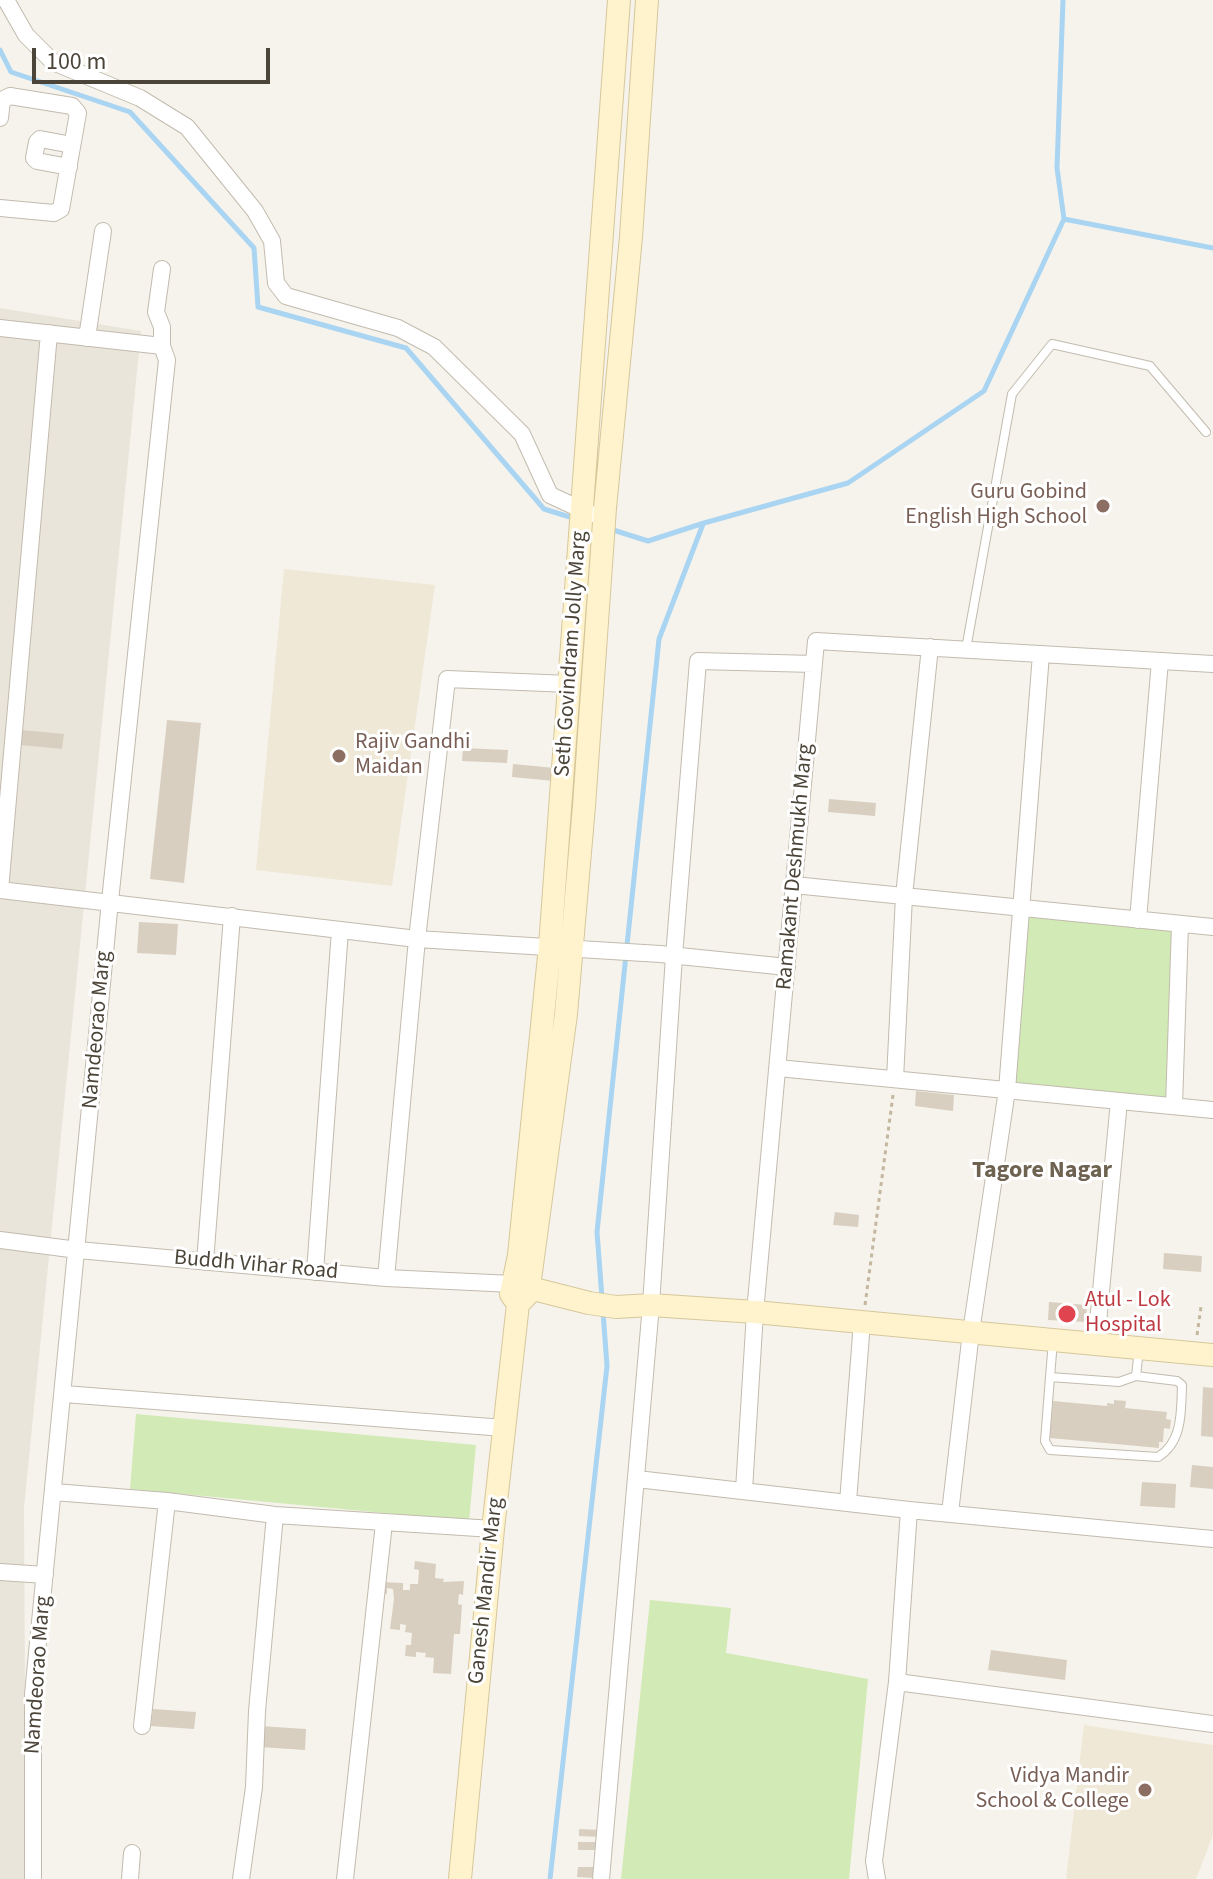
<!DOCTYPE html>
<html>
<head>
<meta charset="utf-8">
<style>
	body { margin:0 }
	#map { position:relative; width:1213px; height:1879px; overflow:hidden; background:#f6f3ec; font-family:"Source Sans 3",sans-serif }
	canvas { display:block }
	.scale { position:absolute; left:32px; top:48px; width:238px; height:36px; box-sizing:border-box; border:4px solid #4b4439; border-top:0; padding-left:10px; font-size:24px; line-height:28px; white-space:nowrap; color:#4b4439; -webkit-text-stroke:6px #fff; paint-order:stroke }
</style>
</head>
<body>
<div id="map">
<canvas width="1213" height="1879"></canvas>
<div class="scale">100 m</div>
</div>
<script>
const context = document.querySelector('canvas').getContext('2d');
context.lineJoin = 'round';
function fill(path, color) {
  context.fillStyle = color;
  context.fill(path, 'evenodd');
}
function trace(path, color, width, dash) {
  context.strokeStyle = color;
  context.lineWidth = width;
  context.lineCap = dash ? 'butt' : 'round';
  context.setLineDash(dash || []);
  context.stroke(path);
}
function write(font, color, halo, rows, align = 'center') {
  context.font = font + ' "Source Sans 3",sans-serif';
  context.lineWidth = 6;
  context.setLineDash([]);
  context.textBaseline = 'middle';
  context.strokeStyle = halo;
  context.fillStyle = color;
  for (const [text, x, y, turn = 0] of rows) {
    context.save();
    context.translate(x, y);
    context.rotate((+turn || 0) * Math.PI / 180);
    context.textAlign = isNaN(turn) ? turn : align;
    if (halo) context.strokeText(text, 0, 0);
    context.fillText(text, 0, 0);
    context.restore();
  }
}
fill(new Path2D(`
	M0,308L141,331L24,1508L26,1879H0Z`), '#eae5da');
fill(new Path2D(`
	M284,569L435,585L392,886L256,870Z
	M1084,1725L1213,1745V1835L1196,1879H1066Z`), '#efe8d6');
fill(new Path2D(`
	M1020,908L1180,924L1174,1106L1007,1090Z
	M136,1414L476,1445L469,1521L130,1489Z
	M650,1600L731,1608L726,1653L868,1679L849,1879H621Z`), '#d2eab5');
trace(new Path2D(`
	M1063,0L1057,168L1064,219L1213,248
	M0,50L11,72L130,112L254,248L258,307L406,348L544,509L573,518
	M610,529L648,541L704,523L848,483L984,391L1064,219
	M602,1298L597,1232L659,639L703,524
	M550,1879L607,1366L603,1312`), '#a9d4f2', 5);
fill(new Path2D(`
	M167,720L201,723L184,883L150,879Z
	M22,730L64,734L62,749L20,745Z
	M463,748L508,750L507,763L462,761Z
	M513,764L555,768L554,781L512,777Z
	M829,799L876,803L875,816L828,812Z
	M139,922L178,924L176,955L137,953Z
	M916,1091L954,1095L953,1111L915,1106Z
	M835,1212L859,1215L858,1227L833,1225Z
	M1164,1253L1202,1256L1201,1272L1163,1269Z
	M1049,1302L1087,1305L1086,1322L1048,1320Z
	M1203,1387L1213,1388V1437L1201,1436Z
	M1114,1400L1126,1401L1125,1408L1167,1412L1166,1419L1171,1420L1170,1429L1164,1428L1163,1442H1159V1448L1050,1438L1053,1401L1107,1406V1403L1114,1404Z
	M1192,1465L1213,1467V1489L1190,1487Z
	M1142,1482L1176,1484L1175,1508L1140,1506Z
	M415,1561L436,1564L435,1578L444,1579L443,1582L464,1581L463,1595L459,1594L458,1604L462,1605L460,1634H454L451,1674L433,1673L434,1658L425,1657L426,1653L416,1652V1657L405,1656L406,1645H411L412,1633L405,1632L406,1625L400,1624V1630L390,1629L394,1599L393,1589L387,1588V1594L381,1593L382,1582L403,1583V1590H410V1584H418L419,1570L414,1569Z
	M991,1650L1067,1660L1065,1680L988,1670Z
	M153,1709L196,1712L194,1729L151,1726Z
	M260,1726L306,1729L305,1750L259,1747Z
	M579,1829L601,1830L600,1837L579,1836Z
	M578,1842H601V1850H578Z
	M578,1867H594V1878L577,1877Z`), '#d8cfc1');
const lane = new Path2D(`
	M966,649L1012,394L1052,344L1150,366L1206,432
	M1136,1376L1177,1381L1182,1385C1181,1411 1183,1442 1158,1457L1050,1450L1045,1441L1050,1377L1119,1382Z
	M1136,1376L1139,1349
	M1050,1377L1053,1341`);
const street = new Path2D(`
	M6,0L26,35L53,62L140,98L187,127L255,211L272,241L276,283L286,296L398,328L434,347L522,434L550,495L591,514
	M0,118L2,100L10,96L72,106L78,113L61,209L54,213L0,208
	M69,167L37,161L34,158L37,142L40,139L72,145
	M0,328L162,346L167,360L110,901L33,1694V1879
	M87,338L103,231
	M162,346V327L156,312L162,269
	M794,885L1213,927
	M0,890L417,939L660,954L787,967
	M0,890L49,333
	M1138,920L1160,661
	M778,1068L1213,1110
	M895,1079L904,896L930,647
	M1174,1106L1180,924
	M0,1240L78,1250L386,1278L513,1284
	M205,1262L232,916
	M315,1272L340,930
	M386,1278L417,939L447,679L570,684
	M1096,1344L1119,1101
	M64,1394L504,1428
	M637,1479L909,1510L1213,1539
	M744,1490L755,1312L816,641L1213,664
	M54,1492L167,1501L275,1515L493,1529
	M848,1502L862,1322
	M950,1513L971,1332L1007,1090L1041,654
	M0,1572L45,1575
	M897,1682L1213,1724
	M142,1726L167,1501
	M130,1879L132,1853
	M241,1879L254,1787L257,1711L275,1515
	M345,1879L384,1523
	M601,1879L651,1305L674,956L698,661L814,664
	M877,1879L874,1861L897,1682L909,1510`);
const secondary = new Path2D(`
	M518,1285L589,1303L616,1307L651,1305L755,1312L1213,1355
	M518,1304L528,1294L566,1014L584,806L605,508L631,237L647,0
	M518,1304L511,1294L519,1255L550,946L619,0
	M460,1879L493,1529L518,1304`);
trace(lane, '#c2bbae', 10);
trace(street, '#c2bbae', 18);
trace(secondary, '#d6c79b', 24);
trace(new Path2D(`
	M865,1305L893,1095
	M1197,1335L1201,1307`), '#c4b79f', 3, [4, 4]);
trace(lane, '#fff', 8);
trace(street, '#fff', 16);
trace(secondary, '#fff3cd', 22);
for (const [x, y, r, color] of [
	[1103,506,8,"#8d6e63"],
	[339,756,8,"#8d6e63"],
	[1067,1314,10,"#e0444e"],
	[1145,1790,8,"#8d6e63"]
]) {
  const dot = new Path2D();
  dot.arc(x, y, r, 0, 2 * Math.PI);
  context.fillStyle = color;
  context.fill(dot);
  trace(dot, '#fff', 3);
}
write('22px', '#785e54', '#fff', [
	["Guru Gobind",1087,493],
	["English High School",1087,518],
	["Rajiv Gandhi",355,743,"left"],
	["Maidan",355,768,"left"],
	["Vidya Mandir",1129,1777],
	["School & College",1129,1802]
], 'right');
write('22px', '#4b4439', '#fff', [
	["Seth Govindram Jolly Marg",572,654,-86],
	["Ramakant Deshmukh Marg",796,867,-85],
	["Namdeorao Marg",98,1030,-85],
	["Buddh Vihar Road",256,1266,5],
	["Ganesh Mandir Marg",487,1591,-84],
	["Namdeorao Marg",39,1675,-86]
]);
write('22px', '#be3a42', '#fff', [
	["Atul - Lok",1085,1301],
	["Hospital",1085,1326]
], 'left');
write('bold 24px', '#6e6250', '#fff', [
	["Tagore Nagar",1042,1172]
]);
</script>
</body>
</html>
